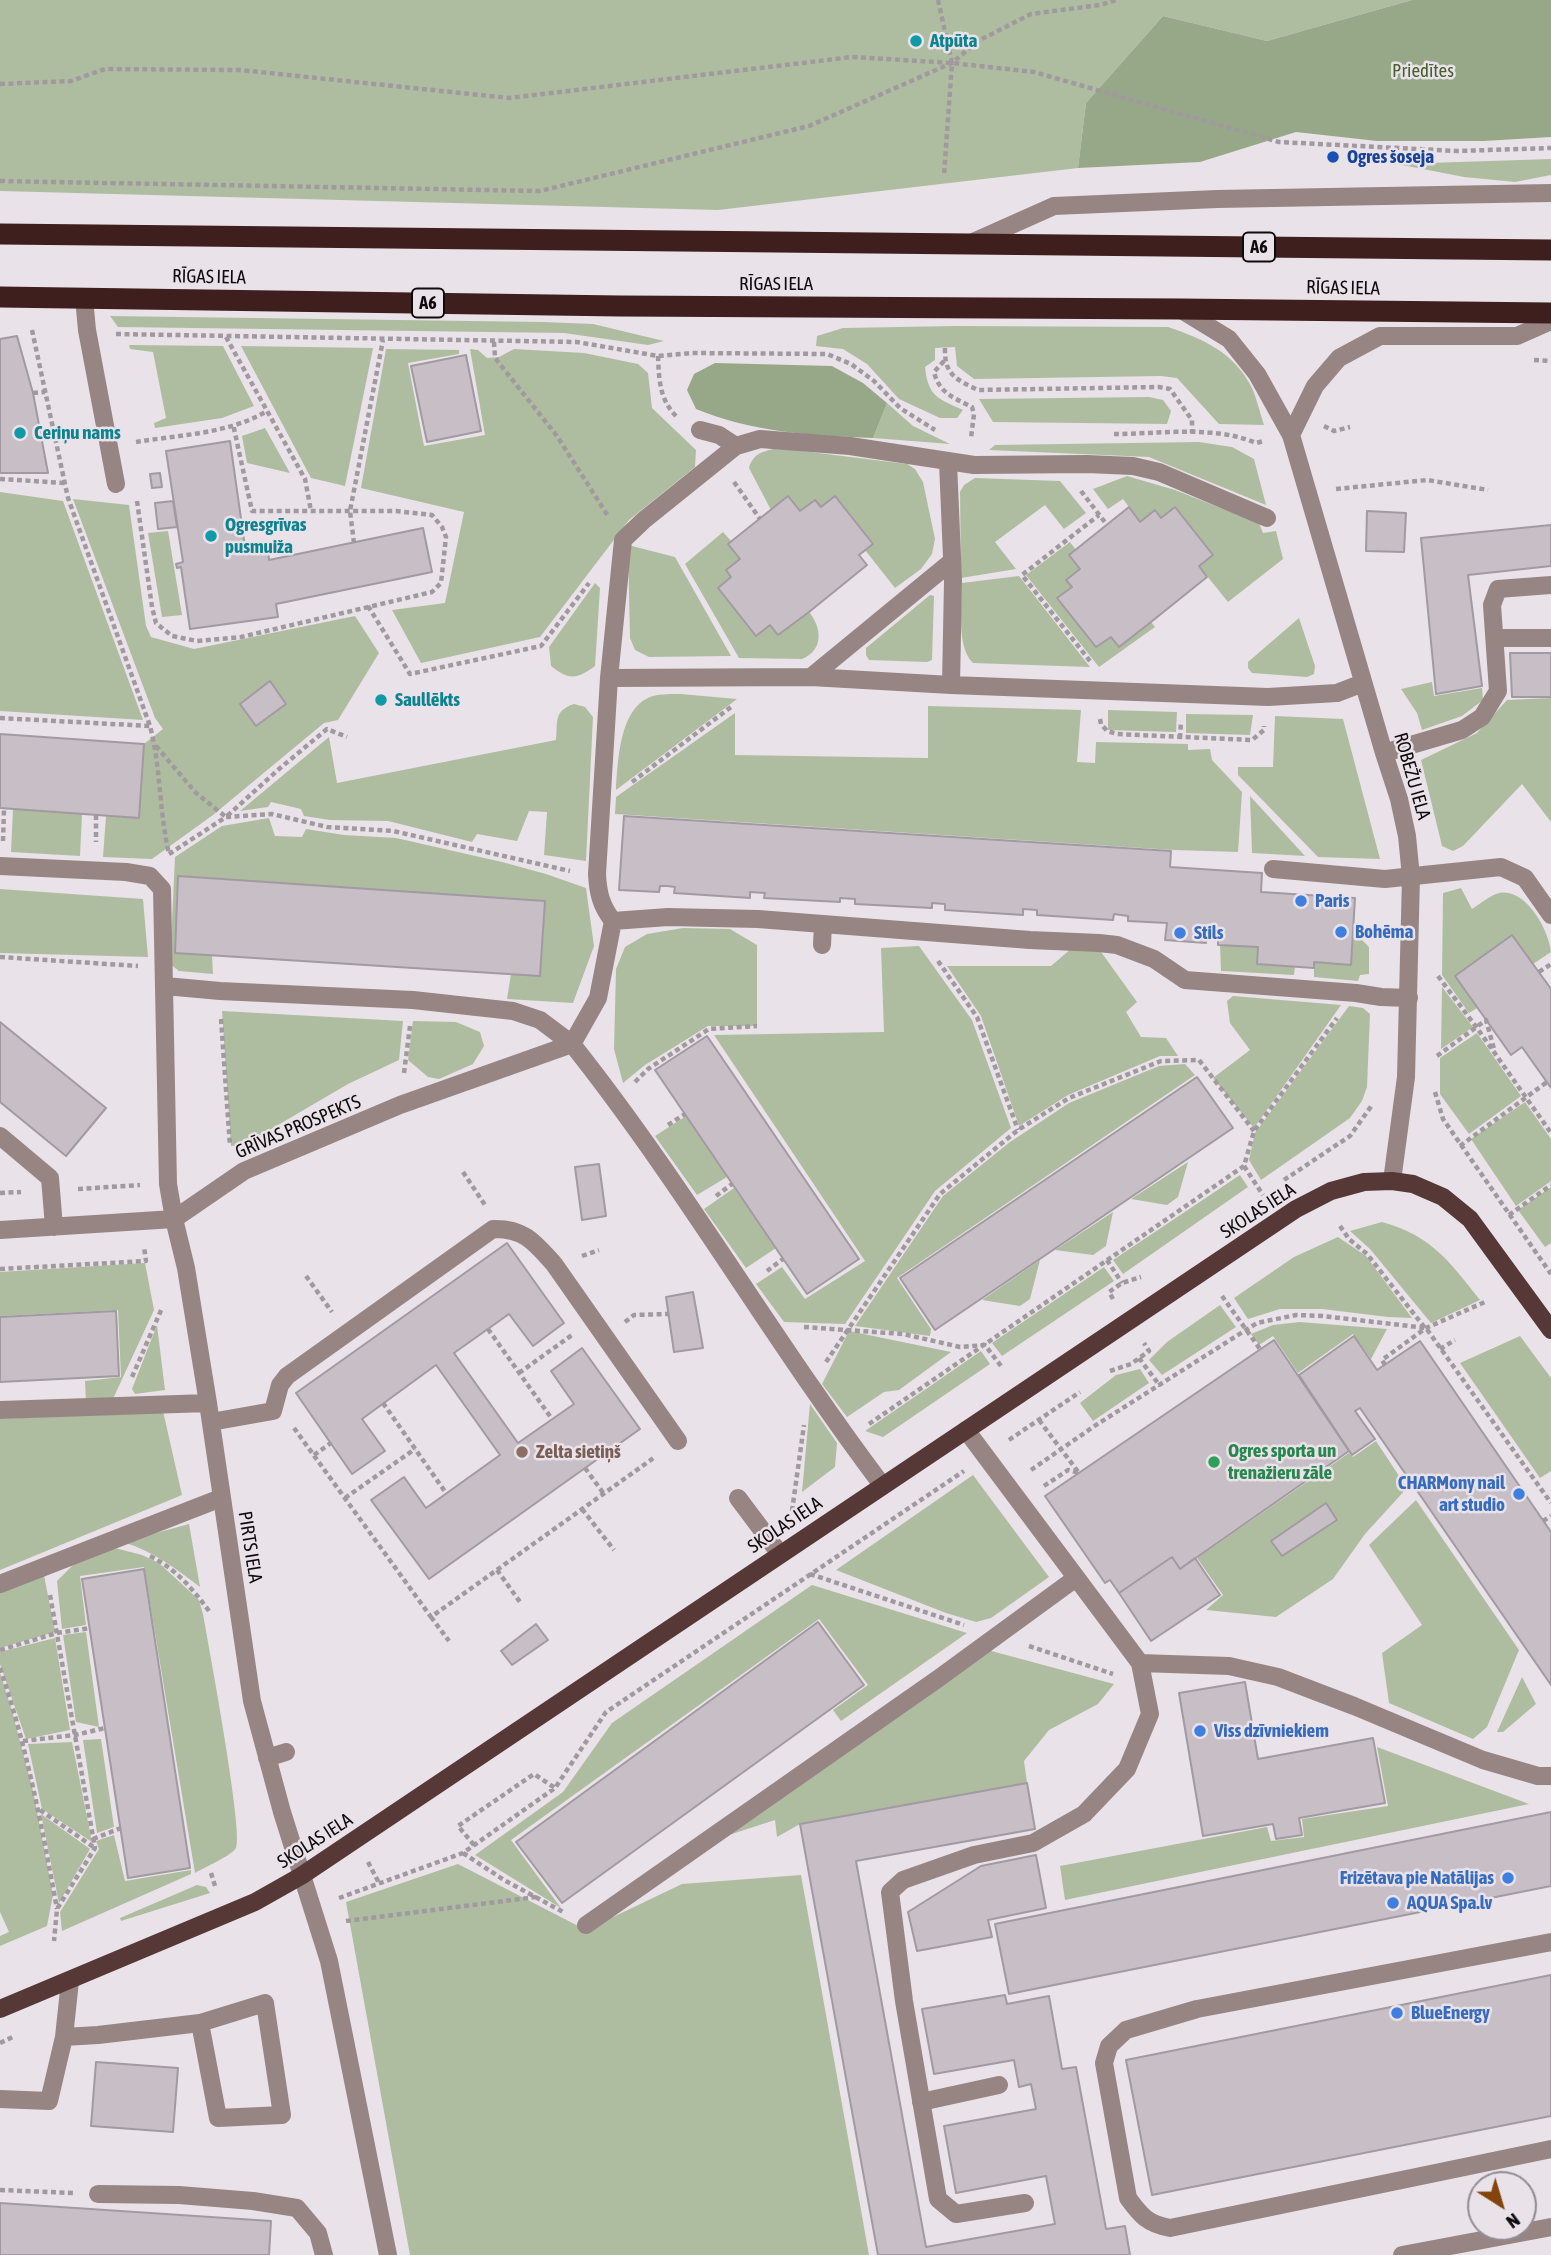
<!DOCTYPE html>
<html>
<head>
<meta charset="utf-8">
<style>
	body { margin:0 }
	#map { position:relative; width:1551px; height:2255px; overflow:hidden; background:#eae2e9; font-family:"Asap Condensed",sans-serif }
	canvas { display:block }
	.north { position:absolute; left:1467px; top:2171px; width:70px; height:70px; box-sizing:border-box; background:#eae2e9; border:2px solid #928c91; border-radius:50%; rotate:143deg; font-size:19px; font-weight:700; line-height:28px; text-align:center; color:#0e0b0d }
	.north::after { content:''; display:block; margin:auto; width:24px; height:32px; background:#84440b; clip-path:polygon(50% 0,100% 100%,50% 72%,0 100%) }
</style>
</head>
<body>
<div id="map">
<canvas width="1551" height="2255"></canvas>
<div class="north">N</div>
</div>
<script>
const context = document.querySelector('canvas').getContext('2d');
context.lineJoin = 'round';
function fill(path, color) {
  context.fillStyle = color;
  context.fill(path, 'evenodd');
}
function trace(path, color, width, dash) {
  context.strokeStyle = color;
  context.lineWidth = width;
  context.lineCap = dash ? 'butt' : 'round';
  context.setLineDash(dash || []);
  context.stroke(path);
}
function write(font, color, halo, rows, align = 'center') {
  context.font = font + ' "Asap Condensed",sans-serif';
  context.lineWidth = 5;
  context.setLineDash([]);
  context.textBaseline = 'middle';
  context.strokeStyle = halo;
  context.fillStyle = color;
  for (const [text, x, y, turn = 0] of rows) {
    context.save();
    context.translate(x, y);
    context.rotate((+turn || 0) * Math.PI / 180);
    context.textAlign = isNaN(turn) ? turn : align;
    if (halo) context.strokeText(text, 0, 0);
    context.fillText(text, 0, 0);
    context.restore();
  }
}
fill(new Path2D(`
	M0,0H1412L1267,41L1163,16L1086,103L1078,168L718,210L0,191Z
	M1551,159V175L1515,182L1464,177L1397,164Z
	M110,316L543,322L593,324L664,341L648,345L564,333L118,327Z
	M955,326L1168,327C1203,339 1234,352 1252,388C1257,399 1260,413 1264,425L1219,424L1177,378L1161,376L974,379L957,366L955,347L935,348V360L925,367C928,397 939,399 963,410L957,418H940L899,399L867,364L843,349L816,346L817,336L843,328Z
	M129,345L223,346L254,406L222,418L155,428L154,423L166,418L153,352L130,349Z
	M241,346L373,348L345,486L311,478Z
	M386,349L459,350V354L408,363L424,446L485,435L470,349L478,350L487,358L499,357L514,349L584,353L638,364L648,373L652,408L696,450L695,467L629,520L540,637L421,663L392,610L445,603L464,512L361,488Z
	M1149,397L1163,400L1171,411L1167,424L993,422L979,399Z
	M887,403L913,426L950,444L873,438Z
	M265,428L290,473L247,463L242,436Z
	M1199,442L1232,447L1254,459L1266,505L1149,457L989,450L995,445Z
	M778,448L907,464L915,469L923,482L935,539L932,554L921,569L895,588L865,550L873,544L835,496L821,507L814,500L800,511L771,510L749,468C753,453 764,451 778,448Z
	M1127,476L1175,490L1259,523L1263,533L1276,531L1283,559L1228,602L1199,566L1212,555L1175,508L1161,518L1155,510L1140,522L1123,499L1108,509L1093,489Z
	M975,478L1060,481L1086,513L1064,529L1045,505L995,542L1016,569L961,578L960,492L964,485Z
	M0,492L63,501L143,720L0,711Z
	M73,499L129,505L146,626L151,637L194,649L355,616L379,653L338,720L324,723L213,815L152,859L103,857L106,816L139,818L144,744L163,729L155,718Z
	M168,531L182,615L162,617L148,533Z
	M723,532L732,542L729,544L740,559L726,570L731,577L718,588L756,636L770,625L779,635L809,612C822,628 824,650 802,659L739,658L685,564Z
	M1070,542L1076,550L1069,555L1080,569L1066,580L1072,587L1058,599L1096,647L1111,637L1119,647L1151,622L1155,627L1099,667L1026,575Z
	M628,545L675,557L731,656L649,657L635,650L630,638Z
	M1019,576L1090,667L973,663C956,647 962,605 962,583Z
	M595,583L600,588L595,666C577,679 570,681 551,666L549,647Z
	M930,595L934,596L932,660L927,662L869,660L866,655V648Z
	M1299,618L1315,666L1314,674L1307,677L1252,673L1248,668V662Z
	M1432,682L1434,696L1482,688L1483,700L1462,716L1422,730L1417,713L1401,689Z
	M681,694L737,699L616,790C618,762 619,706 653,696C661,694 672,694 681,694Z
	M1551,698V822L1522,784L1463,846L1453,851L1442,846L1421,760L1477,733L1507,700Z
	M574,704L585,707L593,717L586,861L544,855L547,812L529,811L517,841L477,834L472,842L388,821L330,820L304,816L301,809L271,802L268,807L240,811L329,737L337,783L556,740C558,722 553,711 574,704Z
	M928,706L1081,710L1077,762L1095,763L1096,742L1188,744V750L1210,749L1212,760L1242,792L1238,852L1174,850L615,814L616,797L735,713V755L928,758Z
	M1108,710L1177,712L1176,732L1108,730Z
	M1186,714L1253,715L1250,735L1186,733Z
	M1275,716L1343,719L1380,859L1318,857L1238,775V767H1273Z
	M1250,796L1305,856L1252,853Z
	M13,809L82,814L80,856L11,852Z
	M269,818L275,836L302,837L306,829L344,835L396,838L502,862L546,874L586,888L594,946L573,1003L507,999L511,974L540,976L545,901L178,876L175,953L212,955L213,974L179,971L170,964L175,857L222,826Z
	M1461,888L1472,909C1480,904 1488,897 1496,894C1524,884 1549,930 1551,952L1533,964L1455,976L1477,1008L1469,1013L1442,975L1443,893Z
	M0,889L143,899L148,957L0,953Z
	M683,928L730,929L757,945V1026H708L645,1065L623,1083L614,1049L616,969L625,947L647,934Z
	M1353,931L1369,947V974L1360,975L1358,981L1314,977V962L1351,964Z
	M1220,945L1258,947L1295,966L1294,975L1221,971Z
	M919,946L972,1020L1011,1128L935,1191L845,1324L784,1322L756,1284L782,1267L805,1299L865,1261L714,1035L884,1032L881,948Z
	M1072,948L1099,949L1137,1002L1126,1012L1141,1037L1166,1038L1178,1056H1160L1068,1095L1019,1126L981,1016L947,966H1051Z
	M1442,987L1473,1027L1441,1049Z
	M1233,996L1341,1005L1254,1128L1213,1078L1250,1050L1230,1023L1227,1001Z
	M1349,1006L1363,1008L1370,1014L1367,1087L1362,1101L1350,1118L1261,1180L1249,1160L1255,1133Z
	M222,1011L403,1021L399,1060L348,1084L244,1145L231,1146Z
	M413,1021L456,1022L480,1032L484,1046L473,1064L439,1079L428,1077L408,1060Z
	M1477,1033L1521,1096L1469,1134L1440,1094V1058Z
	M1185,1064L1195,1075L897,1278L931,1329L930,1336L855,1326L943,1196L1010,1142L1069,1103L1159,1066Z
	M1525,1102L1551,1139V1181L1516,1206L1471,1139Z
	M686,1116L727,1177L697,1195L655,1136Z
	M1188,1162L1178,1197L1167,1205L1131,1199Z
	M1240,1175L1248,1187L1123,1274L1113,1260Z
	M1551,1187V1243L1545,1247L1518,1210Z
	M734,1188L776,1248L746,1268L704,1209Z
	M1113,1212L1106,1246L1093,1255L1055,1250Z
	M1382,1222C1432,1236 1449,1261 1480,1300L1431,1323L1370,1249L1350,1231Z
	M1338,1237L1366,1256L1412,1318L1388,1317L1322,1309H1280L1248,1319L1234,1298L1294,1257Z
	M1040,1260L1030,1299L1020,1306L982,1300Z
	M145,1263L154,1310L112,1401L86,1403L85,1381L121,1377L118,1310L0,1316V1272Z
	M1104,1267L1114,1281L1002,1356L992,1343Z
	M1220,1305L1236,1327L1162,1375L1149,1360L1167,1342Z
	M1300,1322L1387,1329L1371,1359L1353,1334L1298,1373L1273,1336L1259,1345L1251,1334L1273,1325Z
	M157,1325L165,1390L135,1394L132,1389Z
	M849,1331L951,1352L899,1390L884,1392L847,1417L822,1384Z
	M1520,1336L1551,1378V1471L1540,1478L1460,1363Z
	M981,1351L990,1364L883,1437L865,1431Z
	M1140,1369L1149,1383L1093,1421L1080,1403L1116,1375Z
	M810,1404L837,1443L835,1467L802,1492Z
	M163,1411L182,1495L0,1570V1419Z
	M1376,1441L1407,1488L1365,1534L1333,1579L1276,1617L1206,1610L1223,1595L1197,1558L1349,1453L1353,1457Z
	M973,1475L1049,1577L991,1618L976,1622L946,1613L836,1570Z
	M1416,1500L1519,1650L1487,1727L1473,1739L1389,1703L1382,1653L1422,1625L1369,1545Z
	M189,1524L200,1587C175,1568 153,1551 123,1542Z
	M111,1547L142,1555L159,1563L199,1600L203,1614C208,1643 244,1834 236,1848C231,1856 205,1867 195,1873L144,1567L80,1576L86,1625L62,1629L57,1581L78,1560Z
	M43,1570L55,1632L0,1648V1587Z
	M812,1585L967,1633L841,1721L833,1710L868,1685L819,1619L511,1840L561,1908L475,1855L563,1792L612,1723Z
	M86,1632L99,1727L76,1722L63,1635Z
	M55,1638L70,1730L26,1739L0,1664V1652Z
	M984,1649L1114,1684L1098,1704L1049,1730L1024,1761L1027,1783L800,1824L777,1837L775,1820L701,1844Z
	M0,1673L12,1711L33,1791L53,1895L47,1926L0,1946V1936L9,1932L0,1912Z
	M1522,1677L1536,1704L1503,1732H1497Z
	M101,1739L114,1827L97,1833L83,1740Z
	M72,1742L92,1842L42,1809L28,1744Z
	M1377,1747L1529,1804L1065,1900L1060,1866L1267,1827L1271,1841L1304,1837L1302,1819L1388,1806Z
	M41,1814L90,1849L59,1903Z
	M114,1835L125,1881L191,1870V1874L62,1931L60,1912L99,1849L96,1841Z
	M458,1864L586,1930L682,1884L801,1875L869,2255H410L346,1902Z
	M197,1885L206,1887L210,1893L121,1921L120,1918Z`), '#aebda0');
fill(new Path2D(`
	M1412,0H1551V137L1484,141H1377L1296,132L1200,162L1078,168L1086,103L1163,16L1267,41Z
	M715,363L832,366L863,383L887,403L873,438C814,436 751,432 696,409L687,390L694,374Z`), '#97a888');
const building = new Path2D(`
	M17,336L33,393L48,473H0V339Z
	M466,355L481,431L427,442L411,366Z
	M230,441L246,554L268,551L269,560L423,528L432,572L276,604L278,617L190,629L181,567L177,568L176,564L183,562L166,451Z
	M160,473L162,487L152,488L150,474Z
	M788,496L800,511L815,500L821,507L835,496L873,544L859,555L867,565L809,612L778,635L770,625L756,636L718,588L731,577L726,570L740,559L728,544Z
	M173,501L177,527L158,529L155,503Z
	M1129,507L1140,522L1155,510L1161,518L1175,507L1213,555L1199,566L1207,577L1151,622L1119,647L1111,637L1096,647L1057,598L1072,587L1066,580L1080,569L1069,555Z
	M1367,511L1406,513L1404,552L1366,551Z
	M1551,525V566L1468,575L1482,686L1436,694L1421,538Z
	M1510,653H1551V697H1512Z
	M270,681L286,704L256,726L240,704Z
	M0,734L144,744L139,818L0,808Z
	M624,816L1171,851L1170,867L1262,873L1261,892L1355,898L1351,965L1314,962V968L1257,964L1258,947L1218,945V938L1213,937H1206V943L1165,940L1167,923L1128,921V916L1114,914L1113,920L1037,915V910L1023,909V915L945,910V904L932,903V908L855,904V899L840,898V902L764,898L765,893L750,892V898L674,893L675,887L667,886H660L659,892L619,890Z
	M178,876L545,901L540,976L175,953Z
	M1512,935L1551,989V1088L1522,1047L1511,1055L1455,976Z
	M0,1022L106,1108L66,1156L0,1102Z
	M707,1036L859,1259L807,1294L655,1070Z
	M1197,1077L1233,1128L935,1330L900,1278Z
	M599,1164L606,1216L582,1220L575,1167Z
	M507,1243L564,1323L533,1346L509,1314L454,1353L518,1443L574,1404L551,1371L582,1348L640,1429L429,1579L371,1500L404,1477L426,1508L500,1455L436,1365L362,1419L385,1451L352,1474L296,1393Z
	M693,1292L703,1348L674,1352L666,1297Z
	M116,1311L119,1376L0,1382V1317Z
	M1354,1336L1377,1370L1420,1341L1551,1532V1685L1360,1408L1355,1411L1375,1439L1352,1455L1299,1375Z
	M1274,1340L1349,1451L1180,1569L1172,1557L1119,1593L1110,1580L1105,1583L1045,1496Z
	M1326,1503L1337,1520L1282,1556L1271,1541Z
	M1172,1557L1180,1569L1195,1558L1220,1595L1151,1641L1119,1593Z
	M144,1569L190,1868L128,1878L82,1579Z
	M818,1622L864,1685L562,1903L516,1842Z
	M536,1624L548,1640L512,1665L501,1651Z
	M1245,1682L1258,1759L1373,1738L1385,1803L1299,1818L1302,1835L1276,1839L1273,1824L1203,1836L1179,1693Z
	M1027,1783L1035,1829L856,1861L926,2247L1055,2224L1046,2176L956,2193L944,2126L1036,2109L1031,2084L1019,2087L1014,2060L934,2074L922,2009L1005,1995L1007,2004L1049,1996L1062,2069L1076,2067L1106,2229L1125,2226L1130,2255H878L800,1824Z
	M1551,1812V1886L1009,1994L995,1924Z
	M1036,1855L1046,1908L988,1920L992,1937L917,1951L908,1912L981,1866Z
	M1551,1975V2116L1152,2195L1126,2060Z
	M96,2062L178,2068L173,2132L91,2126Z
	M0,2203L271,2221L269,2255H0Z`);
fill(building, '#c7bec6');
trace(building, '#a29aa2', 2);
trace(new Path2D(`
	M938,0L952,63L944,175
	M0,84L71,81L105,69L240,70L509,98L852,57L952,63L1034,72L1279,142L1457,151L1551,148
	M0,181L540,191L809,126L952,63L978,41L1031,14L1100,5L1117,0
	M32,330L68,498L150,726C161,768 159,812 169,854
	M116,334L577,342L658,356L692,353L827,354L851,364L874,381L900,408L935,430
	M226,337L305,479L311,511
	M494,342L495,358L557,436L608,516
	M945,348C944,375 957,380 978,390L1159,387L1170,389L1192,420V433
	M658,356C659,378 659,399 676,416
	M1534,360L1551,361
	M944,361L934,372C939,393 954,398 972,407L974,414L971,438
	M33,393L45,392
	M1324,426L1334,431L1350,427
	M1114,434C1159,434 1214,425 1256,443L1264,441
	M136,442C178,435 229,434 267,411
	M0,479L65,483
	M734,482L760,519
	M1336,489L1427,480L1488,490
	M1081,491L1107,525
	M137,501L152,607L156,623L172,636L197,641L241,637L432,592L441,583L446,537L442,527L432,515L396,511H252L233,424
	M354,543L350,511L383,340
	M368,606L410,674L541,646L589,583
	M1090,661L1022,575L1099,515
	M0,718L150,726
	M1100,719L1101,724L1107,731L1117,734L1252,740L1264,730V726
	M1180,738L1181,721
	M156,746L196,793L226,817L279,769L327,729L347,737
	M632,782L731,707
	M96,815V842
	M3,841L4,809
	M169,854L226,817L272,814L327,827L393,831L570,871
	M1353,931L1384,935
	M0,957L138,966
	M938,961L977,1017L1018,1130
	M1539,972L1551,964
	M1438,976L1477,1028L1551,1133
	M221,1019L230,1146
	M1437,1056L1486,1020L1494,1049
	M404,1073L410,1026
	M635,1082L648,1069L709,1029L757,1026
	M1435,1092L1443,1119L1551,1274
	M668,1125L685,1114
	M1460,1146L1547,1082
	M1244,1166L1263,1195
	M463,1172L485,1205
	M1284,1180L1350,1136L1372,1105
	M78,1189L140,1185
	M0,1193L21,1192
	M716,1196L732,1184
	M1509,1215L1551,1185
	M1340,1226L1349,1239L1367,1254L1425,1328
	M582,1256L599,1250
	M1107,1260L1122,1283
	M0,1269L146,1261L144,1247
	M767,1271L783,1259
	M306,1276L332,1312
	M1222,1296L1260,1349
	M1113,1299L1109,1292L1122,1283L1141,1277
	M625,1322L634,1315L668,1314
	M804,1327L903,1334L960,1347L985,1345L1001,1366
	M488,1329L552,1419
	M1440,1349L1455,1340
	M1139,1358L1160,1386
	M826,1362L940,1194L1018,1130L1069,1098L1161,1061L1199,1060L1254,1131
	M1385,1365L1382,1360L1426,1328L1487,1301
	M1110,1371L1131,1364L1149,1351L1144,1343
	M519,1373L572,1335
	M132,1377L162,1308
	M383,1403L446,1493
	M1039,1420L1079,1473
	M869,1424L1244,1166L1254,1131L1337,1018
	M294,1428L431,1617L655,1457
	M1009,1440L1080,1392
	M314,1455L331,1443
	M585,1468L604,1494
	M1031,1470L1096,1425L1257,1323L1296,1315L1323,1316L1426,1328L1551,1503
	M1044,1486L1068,1470L1079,1473
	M345,1498L415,1449
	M582,1509L614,1550
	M792,1511L804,1425
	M1543,1521L1551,1516
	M150,1556C176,1569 192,1588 209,1611
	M497,1570L520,1602
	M810,1574L964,1625
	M50,1595L95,1848L57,1909L54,1941
	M431,1617L449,1641
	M1029,1646L1113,1674
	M0,1650L57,1633L90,1628
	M0,1668C27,1747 42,1827 57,1909
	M23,1741L75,1735L105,1728
	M40,1810L95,1848
	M93,1839L121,1828
	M474,1845L458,1826L534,1774L555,1788
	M463,1853L504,1880L565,1913
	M368,1862L379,1883
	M211,1873L216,1889
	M339,1898L463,1853L555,1788L606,1712L964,1471
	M346,1921L536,1897
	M0,2043L15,2036
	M0,2190L73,2193`), '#a09a9f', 4.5, [5, 3.5]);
trace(new Path2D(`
	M971,243L1054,206L1217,199L1551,193
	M84,298L87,330L116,484
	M1180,309L1229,339L1257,374L1291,435L1384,753L1399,799L1407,836L1411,877L1406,1077L1392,1181
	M700,430L719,435L736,446
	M1291,435L1315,386L1339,358L1380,336H1517L1551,321
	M1496,638H1551
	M811,677L951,562
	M609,678L811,677L951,685L953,581L948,462
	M951,685L1268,697L1337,693L1363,683
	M1384,753L1462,730L1482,717L1498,691L1492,605L1498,589L1551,585
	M0,866L126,872L150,876L162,889L168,1184L174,1219L186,1268L208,1403L252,1701L282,1812L329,1961L388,2255
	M1273,869L1385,879L1501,867L1525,878L1551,915
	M613,921L668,917L758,919L1030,940L1099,943L1117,945L1154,959L1185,980L1356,993L1381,997L1409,998
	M822,945L823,924
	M165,986L220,991L413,1000L513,1011L540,1020L572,1044
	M0,1136L50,1178L54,1227
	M0,1230L174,1219L244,1171L400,1105L572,1044
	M0,1410L208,1403
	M211,1422L273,1411L280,1385L287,1376L493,1229C524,1228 535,1243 554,1264L678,1441
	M966,1430L1140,1663L1150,1714L1127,1769L1084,1814L1033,1843L974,1855L903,1880L890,1892L904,2001L938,2199L956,2214L1025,2203
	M882,1485C774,1342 684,1185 572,1044L598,998L613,921C601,906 598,893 597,874L609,678L623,540L644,520L736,446L760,439L850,446L974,465L1087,464L1133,466L1159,472L1267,518
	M738,1498L780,1554
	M0,1584L221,1498
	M1140,1663L1229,1666L1278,1677L1354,1706L1483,1760L1538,1776H1551
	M267,1758L286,1752
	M586,1925L939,1678L1076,1578
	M1551,1942L1197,2009L1126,2030L1109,2046L1104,2063L1128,2198C1141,2216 1148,2224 1170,2228L1551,2149
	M64,2037L70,1981
	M0,2099L49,2101L64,2037L98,2035L200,2023L265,2003L282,2115L218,2118L200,2023
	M921,2102L999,2085
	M98,2194L179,2195L253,2201L297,2208L318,2233L324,2255
	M1402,2255L1551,2227`), '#978583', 18);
trace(new Path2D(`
	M0,2009L255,1902L301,1876L1296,1209L1331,1191L1364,1182L1392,1181L1413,1184L1443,1197L1470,1219L1551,1330`), '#563937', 18);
trace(new Path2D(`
	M0,234L1551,250
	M0,297L620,306L1180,309L1551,313`), '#3e1f1d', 21);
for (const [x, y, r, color] of [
	[916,41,7,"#0f9aa8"],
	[1333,157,7,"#1a4fb4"],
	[20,433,7,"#0f9aa8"],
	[211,536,7,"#0f9aa8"],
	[381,700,7,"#0f9aa8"],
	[1301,901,7,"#3f7fe0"],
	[1341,932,7,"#3f7fe0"],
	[1180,933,7,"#3f7fe0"],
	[522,1452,7,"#8d6e63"],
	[1214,1462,7,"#2e9e5b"],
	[1519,1494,7,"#3f7fe0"],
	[1200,1731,7,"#3f7fe0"],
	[1508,1878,7,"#3f7fe0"],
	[1393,1903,7,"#3f7fe0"],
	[1397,2013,7,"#3f7fe0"]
]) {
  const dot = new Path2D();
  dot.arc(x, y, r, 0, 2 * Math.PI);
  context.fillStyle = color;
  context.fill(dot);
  trace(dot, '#eae2e9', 2.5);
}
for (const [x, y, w] of [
	[1259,247,32],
	[428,303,32]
]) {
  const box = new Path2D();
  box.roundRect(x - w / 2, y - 14.5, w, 29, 5);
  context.fillStyle = '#eae2e9';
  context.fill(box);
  trace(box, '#0e0b0d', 2);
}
write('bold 18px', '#0e0b0d', null, [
	["A6",1259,247],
	["A6",428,303]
]);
write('bold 19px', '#0d838f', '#eae2e9', [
	["Atpūta",930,41],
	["Ceriņu nams",34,433],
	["Ogresgrīvas",225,525],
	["pusmuiža",225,547],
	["Saullēkts",395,700]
], 'left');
write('19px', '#485f2e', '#eae2e9', [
	["Priedītes",1423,71]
]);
write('bold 19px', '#164399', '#eae2e9', [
	["Ogres šoseja",1347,157]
], 'left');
write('19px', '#0e0b0d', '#eae2e9', [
	["RĪGAS IELA",209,277,1],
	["RĪGAS IELA",776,284],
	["RĪGAS IELA",1343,288,1],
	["ROBEŽU IELA",1412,776,74],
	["GRĪVAS PROSPEKTS",298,1127,-23],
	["SKOLAS IELA",1258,1211,-33],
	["SKOLAS IELA",785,1525,-34],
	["PIRTS IELA",250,1547,81],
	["SKOLAS IELA",315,1841,-33]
]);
write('bold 19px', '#366cbe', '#eae2e9', [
	["Paris",1315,901],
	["Bohēma",1355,932],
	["Stils",1194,933],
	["CHARMony nail",1505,1483,"right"],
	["art studio",1505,1505,"right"],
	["Viss dzīvniekiem",1214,1731],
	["Frizētava pie Natālijas",1494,1878,"right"],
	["AQUA Spa.lv",1407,1903],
	["BlueEnergy",1411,2013]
], 'left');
write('bold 19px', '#27864d', '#eae2e9', [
	["Ogres sporta un",1228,1451],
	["trenažieru zāle",1228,1473]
], 'left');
write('bold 19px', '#785e54', '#eae2e9', [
	["Zelta sietiņš",536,1452]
], 'left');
</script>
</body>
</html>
